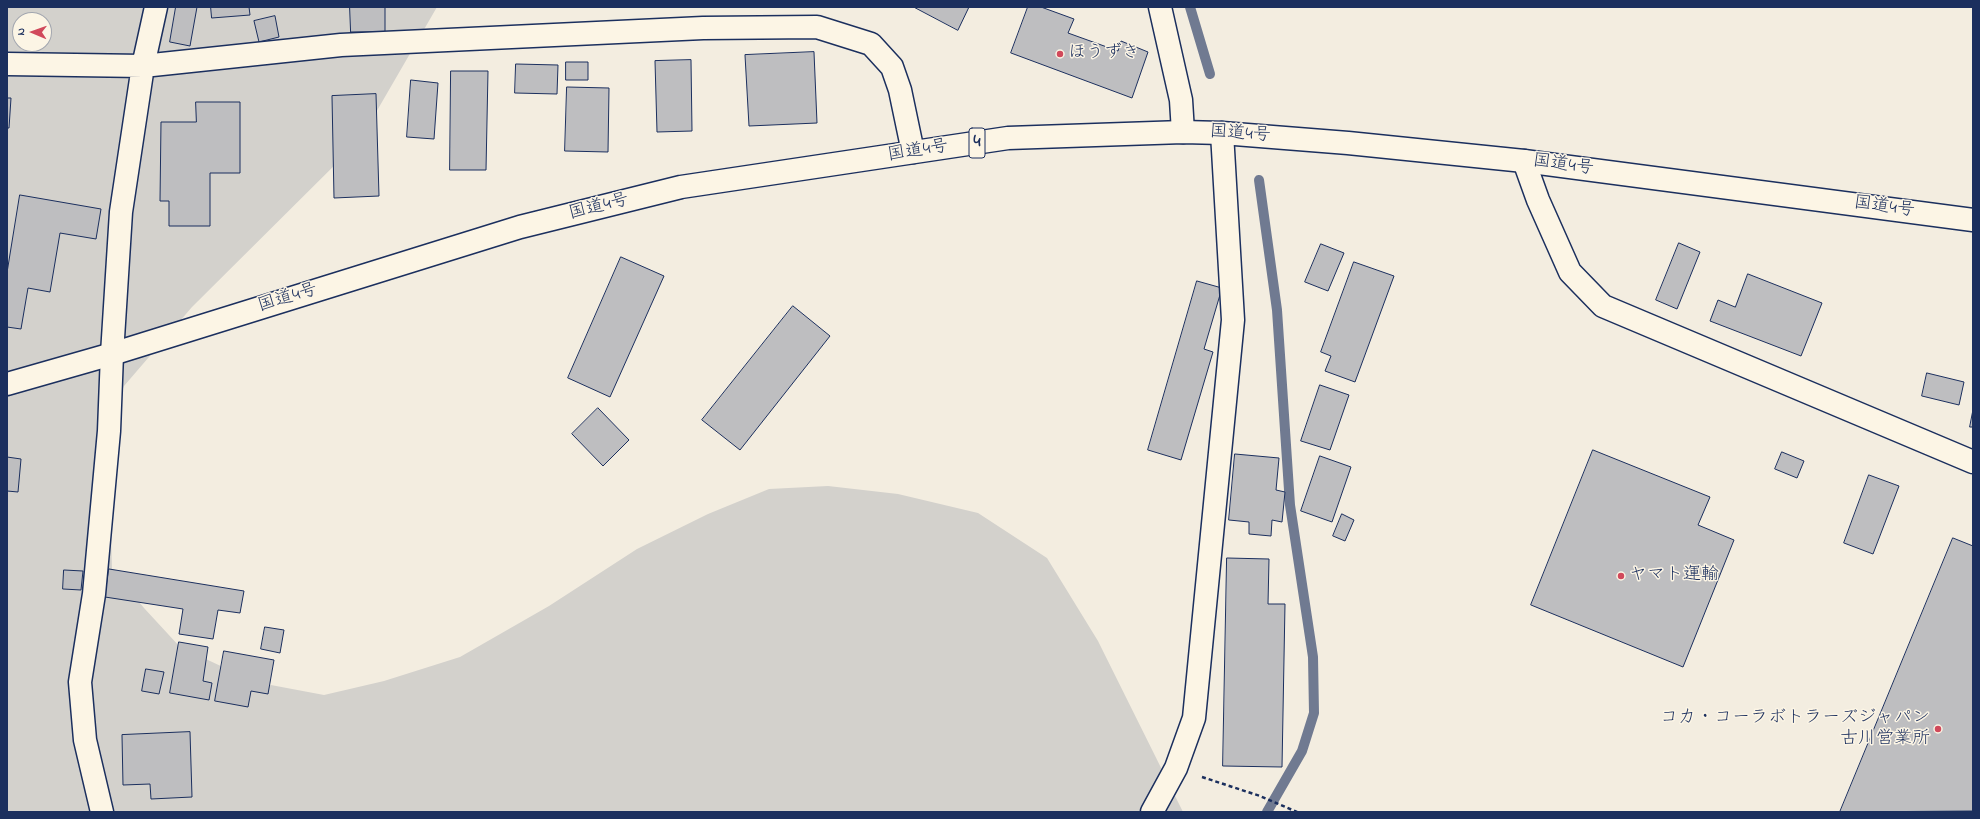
<!DOCTYPE html>
<html>
<head>
<meta charset="utf-8">
<style>
	body { margin:0 }
	#map { position:relative; width:1980px; height:819px; overflow:hidden; background:#f3ede0; font-family:"Indie Flower",sans-serif }
	canvas { display:block }
	.frame { position:absolute; inset:0; border:8px solid #1b2f5e; pointer-events:none }
	.north { position:absolute; left:12px; top:12px; width:40px; height:40px; box-sizing:border-box; background:#fcf5e5; border:1px solid #a2a6af; border-radius:50%; rotate:272deg; font-size:11px; font-weight:700; line-height:16px; text-align:center; color:#1b2f5e }
	.north::after { content:''; display:block; margin:auto; width:14px; height:18px; background:#d1495b; clip-path:polygon(50% 0,100% 100%,50% 72%,0 100%) }
</style>
</head>
<body>
<div id="map">
<canvas width="1980" height="819"></canvas>
<div class="frame"></div>
<div class="north">N</div>
</div>
<script>
const context = document.querySelector('canvas').getContext('2d');
context.lineJoin = 'round';
function fill(path, color) {
  context.fillStyle = color;
  context.fill(path, 'evenodd');
}
function trace(path, color, width, dash) {
  context.strokeStyle = color;
  context.lineWidth = width;
  context.lineCap = dash ? 'butt' : 'round';
  context.setLineDash(dash || []);
  context.stroke(path);
}
function write(font, color, halo, rows, align = 'center') {
  context.font = font + ' "Indie Flower","Klee One",sans-serif';
  context.lineWidth = 3;
  context.setLineDash([]);
  context.textBaseline = 'middle';
  context.strokeStyle = halo;
  context.fillStyle = color;
  for (const [text, x, y, turn = 0] of rows) {
    context.save();
    context.translate(x, y);
    context.rotate((+turn || 0) * Math.PI / 180);
    context.textAlign = isNaN(turn) ? turn : align;
    if (halo) context.strokeText(text, 0, 0);
    context.fillText(text, 0, 0);
    context.restore();
  }
}
fill(new Path2D(`
	M7,7H437L360,140L192,307L124,386L112,418L110,499L112,569L144,608L180,647L255,682L324,695L384,681L460,657L549,606L637,549L708,514L769,489L828,486L898,494L978,513L1047,558L1098,641L1183,812H7ZM20,20H44V44H20Z`), '#d3d1cc');
trace(new Path2D(`
	M1190,7L1210,74
	M1259,180L1277,310L1290,505L1313,657L1314,713L1302,751L1267,812`), '#707a91', 10);
const building = new Path2D(`
	M176,7H197L190,46L170,42Z
	M211,7H249L250,15L212,18Z
	M350,7H385V32H351Z
	M914,7H969L958,30Z
	M1028,7H1041L1074,19L1068,33L1118,51L1121,41L1148,52L1132,98L1011,53Z
	M275,16L279,37L259,42L254,21Z
	M814,52L817,123L749,126L745,55Z
	M691,60L692,131L657,132L655,61Z
	M566,62H588V80H566Z
	M516,64L558,65L557,94L515,93Z
	M451,71H488L486,170H450Z
	M411,80L438,83L434,139L407,137Z
	M567,87L609,88L608,152L565,151Z
	M376,94L379,196L334,198L332,96Z
	M7,98H11L9,128H7Z
	M196,102H240V173H210V226H169V201H160L161,122H196Z
	M20,195L101,209L96,239L60,233L50,292L28,288L21,329L7,327V273Z
	M1679,243L1700,252L1677,309L1656,300Z
	M1321,244L1344,253L1328,291L1305,282Z
	M621,257L664,276L610,397L568,378Z
	M1354,262L1394,276L1355,382L1325,371L1331,356L1321,352Z
	M1748,274L1822,303L1801,356L1710,321L1718,300L1735,307Z
	M1197,281L1222,288L1204,349L1213,352L1181,460L1148,450Z
	M793,306L830,336L740,450L702,420Z
	M1927,373L1964,382L1959,405L1922,396Z
	M1320,385L1349,395L1330,450L1301,441Z
	M598,408L629,440L603,466L572,434Z
	M1973,410V427H1970Z
	M1593,450L1710,497L1698,525L1734,540L1683,667L1531,605Z
	M1782,452L1804,461L1797,478L1775,469Z
	M1235,454L1279,458L1276,490L1285,492L1282,522L1272,520L1271,536L1249,534V522L1229,520Z
	M1320,456L1351,467L1332,522L1301,511Z
	M7,457L21,459L18,492L7,491Z
	M1869,475L1899,486L1873,554L1844,543Z
	M1342,514L1354,520L1345,541L1333,536Z
	M1953,538L1973,546V811L1840,812Z
	M1227,558L1269,559L1268,604H1285L1282,767L1223,766Z
	M109,569L244,591L240,613L218,610L213,639L179,634L183,609L105,597Z
	M64,570L83,571L81,590L63,589Z
	M265,627L284,630L280,653L261,649Z
	M179,642L208,647L203,681L212,683L209,700L170,693Z
	M224,651L274,660L268,694L251,691L248,707L215,701Z
	M146,669L164,672L159,694L142,691Z
	M190,732L192,797L151,799L150,784L123,785L122,735Z`);
fill(building, '#bebec0');
trace(building, '#1b2f5e', 1);
const minor = new Path2D(`
	M1160,7L1181,100L1183,132
	M7,64L143,66L341,45L703,28L817,27L871,44L892,67L900,90L913,152
	M1524,161L1538,200L1570,272L1603,306L1973,462
	M102,812L85,740L80,682L94,594L109,431L112,354L121,212L143,66L156,7
	M1152,812L1176,768L1194,718L1233,320L1222,133`);
const highway = new Path2D(`
	M7,384L112,354L520,227L681,187L1008,138L1183,132L1222,133L1348,143L1524,161L1973,220`);
trace(minor, '#1b2f5e', 25);
trace(highway, '#1b2f5e', 25);
trace(new Path2D(`
	M1202,777L1260,796L1297,812`), '#1b2f5e', 2.5, [4, 3]);
trace(minor, '#fcf5e5', 22);
trace(highway, '#fcf5e5', 22);
for (const [x, y, r, color] of [
	[1060,54,4,"#d1495b"],
	[1621,576,4,"#d1495b"],
	[1938,729,4,"#d1495b"]
]) {
  const dot = new Path2D();
  dot.arc(x, y, r, 0, 2 * Math.PI);
  context.fillStyle = color;
  context.fill(dot);
  trace(dot, '#fcf5e5', 1.5);
}
for (const [x, y, w] of [
	[977,143,16]
]) {
  const box = new Path2D();
  box.roundRect(x - w / 2, y - 15, w, 30, 3);
  context.fillStyle = '#fcf5e5';
  context.fill(box);
  trace(box, '#1b2f5e', 1);
}
write('bold 17px', '#1b2f5e', null, [
	["4",977,143]
]);
write('18px', '#1b2f5e', '#fcf5e5', [
	["ほうずき",1068,54],
	["ヤマト運輸",1629,576],
	["コカ・コーラボトラーズジャパン",1930,719,"right"],
	["古川営業所",1930,740,"right"]
], 'left');
write('18px', '#1b2f5e', '#fcf5e5', [
	["国道4号",1240,135,4],
	["国道4号",918,152,-9],
	["国道4号",1563,166,8],
	["国道4号",599,208,-14],
	["国道4号",1884,208,8],
	["国道4号",288,299,-17]
]);
</script>
</body>
</html>
